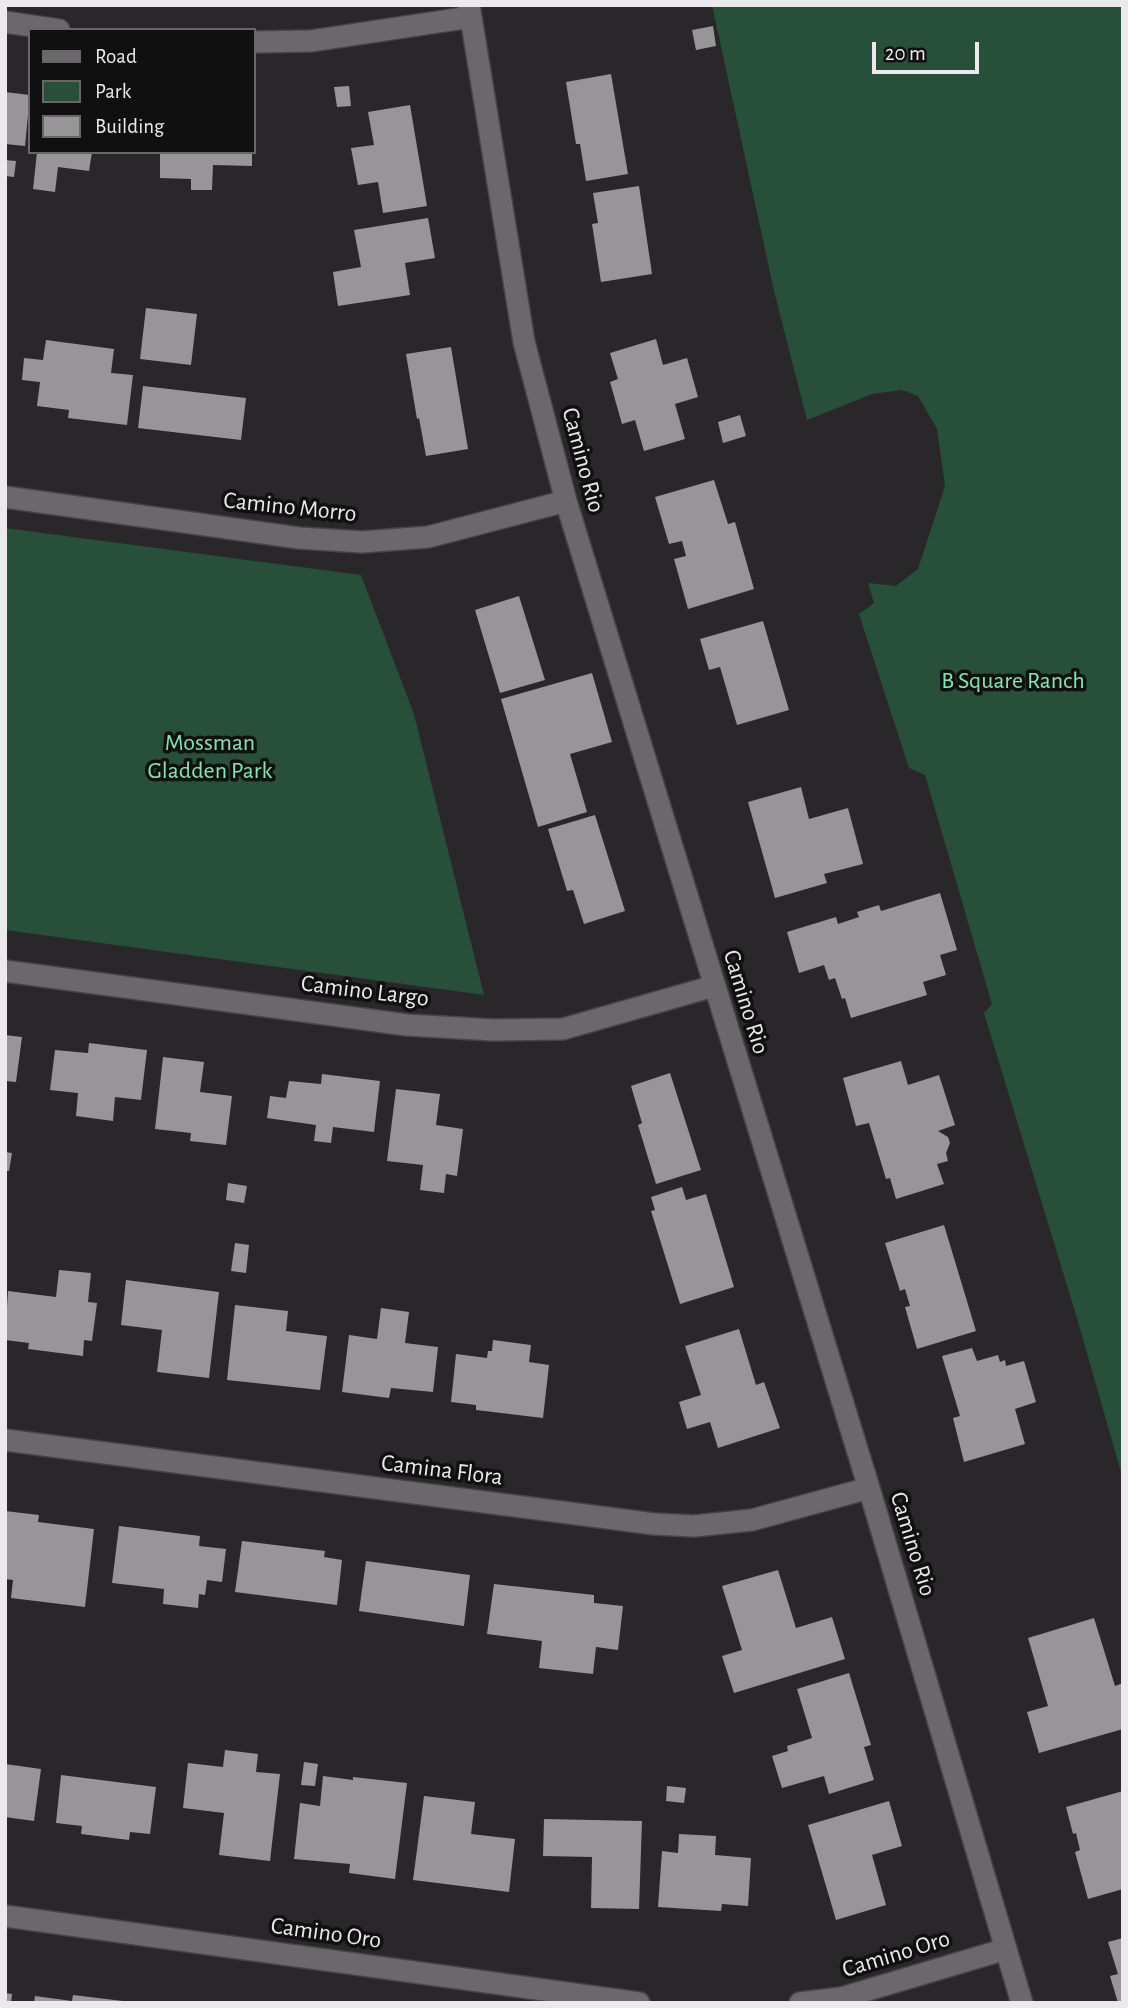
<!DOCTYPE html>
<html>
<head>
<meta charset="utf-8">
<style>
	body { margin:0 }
	#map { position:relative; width:1128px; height:2008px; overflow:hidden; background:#292729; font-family:"Alegreya Sans",sans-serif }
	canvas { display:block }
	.frame { position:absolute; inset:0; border:7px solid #ebe9eb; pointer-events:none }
	.legend { position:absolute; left:28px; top:28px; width:228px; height:126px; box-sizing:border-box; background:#111011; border:2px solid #686768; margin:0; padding:9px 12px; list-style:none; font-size:21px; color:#ebe9eb }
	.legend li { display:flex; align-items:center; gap:14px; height:35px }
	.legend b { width:35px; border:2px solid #686768 }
	.scale { position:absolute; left:872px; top:42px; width:107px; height:32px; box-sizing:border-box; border:4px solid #ebe9eb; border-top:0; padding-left:9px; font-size:21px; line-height:24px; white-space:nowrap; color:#ebe9eb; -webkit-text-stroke:5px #111011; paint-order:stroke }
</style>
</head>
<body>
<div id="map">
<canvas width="1128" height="2008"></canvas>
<div class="frame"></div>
<ul class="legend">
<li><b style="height:9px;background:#6b686b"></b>Road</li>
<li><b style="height:19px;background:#274f39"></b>Park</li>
<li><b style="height:19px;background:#989598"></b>Building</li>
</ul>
<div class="scale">20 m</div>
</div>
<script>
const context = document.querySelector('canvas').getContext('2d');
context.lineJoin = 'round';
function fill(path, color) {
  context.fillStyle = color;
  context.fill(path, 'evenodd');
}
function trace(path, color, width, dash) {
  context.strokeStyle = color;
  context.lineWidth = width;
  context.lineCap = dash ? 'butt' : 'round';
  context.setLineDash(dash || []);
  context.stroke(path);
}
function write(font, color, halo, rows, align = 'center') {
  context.font = font + ' "Alegreya Sans",sans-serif';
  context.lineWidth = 7;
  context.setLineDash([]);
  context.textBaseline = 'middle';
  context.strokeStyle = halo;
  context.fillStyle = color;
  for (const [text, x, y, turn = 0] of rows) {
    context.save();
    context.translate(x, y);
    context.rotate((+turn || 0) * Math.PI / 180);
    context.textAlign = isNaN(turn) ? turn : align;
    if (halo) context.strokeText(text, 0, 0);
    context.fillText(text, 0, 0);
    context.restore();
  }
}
fill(new Path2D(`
	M712,5H1123V1479L1076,1315L984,1013L992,1004L925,775L909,768L859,614L874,603L868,583L896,586L918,569L945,486L937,429L918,396L902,390L872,394L807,420L774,291Z
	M5,528L361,575L414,714L484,995L5,930Z`), '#274f39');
fill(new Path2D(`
	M713,26L716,46L696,50L692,30Z
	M611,74L628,174L586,181L580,144H576L566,82Z
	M349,86L351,106L337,107L334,87Z
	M5,92L30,95L25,146L5,144Z
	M410,105L427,206L383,213L378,182L358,185L351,148L374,145L368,112Z
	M37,152H92L89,171L58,167L55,192L33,189Z
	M160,152H252V166L213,165L212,190H191V179L160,178Z
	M5,160L16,161L14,177L5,176Z
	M639,186L652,274L601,282L592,224L598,223L593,193Z
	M428,218L435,258L405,263L410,295L338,306L333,272L361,267L354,230Z
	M146,308L197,314L191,365L140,359Z
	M656,339L663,365L687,358L698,397L675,404L685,439L644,451L635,420L622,424L610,382L618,379L610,353Z
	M46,340L114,349L111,373L133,375L127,425L68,418L69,410L37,406L40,382L22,380L24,358L43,360Z
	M451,347L468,449L426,456L419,418L417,419L406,354Z
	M143,386L246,398L241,440L138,428Z
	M740,415L746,436L723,443L718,422Z
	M714,480L728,524L735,522L754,589L688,609L674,559L686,556L682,541L669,544L655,497Z
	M519,596L545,680L500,693L475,610Z
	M763,621L789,710L737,725L720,667L709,670L700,639Z
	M592,673L612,742L570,754L587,812L538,827L501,699Z
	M801,787L809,819L848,808L863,864L824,874L827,883L775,898L748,802Z
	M595,815L625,911L584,924L573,890L567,891L548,829Z
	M940,893L957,950L940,955L946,975L923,982L927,995L851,1018L845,998L842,999L835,978L829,980L824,965L799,973L787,932L836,917L838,924L859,917L857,912L879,905L881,911Z
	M5,1035L22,1037L16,1082L5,1081Z
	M89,1043L147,1050L141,1100L115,1097L113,1121L76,1116L78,1093L50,1090L55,1050L88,1053Z
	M163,1057L204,1062L200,1092L232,1096L226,1145L190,1141L191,1133L155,1129Z
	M901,1061L908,1085L939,1075L955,1125L938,1131L948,1137L950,1143L946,1153L948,1161L937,1164L944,1184L896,1199L890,1178L886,1179L869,1123L856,1126L843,1078Z
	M670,1073L701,1170L656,1184L638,1125L642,1123L631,1086Z
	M322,1074L380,1081L374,1132L333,1127L331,1143L314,1141L316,1125L267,1118L270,1096L286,1098L289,1081L321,1084Z
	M396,1089L440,1094L436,1125L463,1129L457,1176L446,1174L444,1193L420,1190L423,1165L387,1161Z
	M5,1152L12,1153L9,1171H5Z
	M228,1183L247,1186L244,1203L226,1200Z
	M682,1187L686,1200L706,1194L734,1287L680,1304L651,1211L655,1210L651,1197Z
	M944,1225L976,1331L917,1349L905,1307L910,1306L905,1289L900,1291L885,1243Z
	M235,1243L249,1245L246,1273L231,1271Z
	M59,1270L91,1273L88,1302L97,1303L92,1341L84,1340L83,1356L28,1349L29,1343L5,1340L8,1291L56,1297Z
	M126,1280L219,1292L209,1378L157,1372L162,1330L121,1325Z
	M235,1305L288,1311L286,1331L327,1336L320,1390L227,1380Z
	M381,1308L409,1312L405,1343L438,1347L433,1392L391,1388L389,1398L342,1392L349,1335L377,1339Z
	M739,1329L756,1385L764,1382L780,1428L718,1448L710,1422L687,1429L679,1402L701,1395L685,1346Z
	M493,1340L531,1345L529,1362L549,1365L543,1418L476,1410V1405L451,1402L456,1354L487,1358L488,1351H492Z
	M972,1348L977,1361L998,1355L1000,1362L1005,1360L1006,1366L1024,1361L1036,1402L1015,1409L1025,1444L964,1462L953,1418L960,1416L942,1356Z
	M5,1511L39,1515L38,1522L94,1529L85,1607L11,1598L13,1580L5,1579Z
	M119,1526L200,1536L199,1546L226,1549L222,1582L207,1580L205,1595L199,1594L198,1608L163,1604L164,1589L112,1583Z
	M242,1541L325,1551L324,1557L342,1560L337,1605L235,1592Z
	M366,1561L470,1575L464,1626L359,1611Z
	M778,1570L796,1628L832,1617L845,1659L734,1693L722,1656L742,1650L722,1586Z
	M494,1584L594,1595V1603L623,1606L618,1650L596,1647L593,1674L539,1668L542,1641L487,1634Z
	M1094,1618L1115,1686L1123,1683V1729L1039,1753L1027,1712L1048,1706L1028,1638Z
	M849,1673L871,1745L864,1747L874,1780L829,1794L824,1776L782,1788L772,1756L788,1751L787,1746L812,1738L797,1689Z
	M225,1750L258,1754L256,1772L280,1774L270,1861L219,1855L224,1813L183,1808L188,1763L223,1767Z
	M304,1762L318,1764L315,1786L301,1785Z
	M5,1764L41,1769L34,1821L5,1817Z
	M61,1775L156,1787L150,1834L130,1832L129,1840L81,1834L82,1826L56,1823Z
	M323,1776L353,1780V1777L407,1783L395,1879L349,1873L350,1864L294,1859L300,1803L320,1806Z
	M667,1786L686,1788L684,1803L666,1801Z
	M1123,1791V1889L1088,1899L1075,1852L1080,1850L1076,1833L1073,1834L1066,1807Z
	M424,1796L475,1802L471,1834L515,1839L509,1892L413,1880Z
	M889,1801L902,1846L872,1855L886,1905L836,1920L808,1825Z
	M544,1819L642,1821L639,1909L591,1908L592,1857L543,1856Z
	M679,1834L716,1836L715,1855L751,1858L748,1906L722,1904L721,1911L658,1907L662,1851L678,1853Z
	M1123,1938V2003H1118L1110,1976L1118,1974L1108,1942Z
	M5,1993L12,1994L11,2003H5Z
	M73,1995L123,2001V2003H34L35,1996L72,2001Z`), '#989598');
const minor = new Path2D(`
	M469,5L524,342L566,501L869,1488L1022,2003
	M5,22L59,30
	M254,42L311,41L471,17
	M5,497L299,538L362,542L428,537L566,501
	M5,971L407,1025L493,1030L563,1029L714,986
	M5,1440L654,1524L694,1526L752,1520L869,1488
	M5,1916L639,2003
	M800,2003L841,1998L1006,1949`);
trace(minor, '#464446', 24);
trace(minor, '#6b686b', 21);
write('24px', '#ebe9eb', '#111011', [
	["Camino Rio",583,460,75],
	["Camino Morro",290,507,6],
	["Camino Largo",365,991,7],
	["Camino Rio",746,1002,73],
	["Camina Flora",442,1470,7],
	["Camino Rio",913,1544,73],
	["Camino Oro",326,1933,8],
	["Camino Oro",896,1954,-17]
]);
write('24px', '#87e2af', '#111011', [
	["B Square Ranch",1013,681],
	["Mossman",210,743],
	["Gladden Park",210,771]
]);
</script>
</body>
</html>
